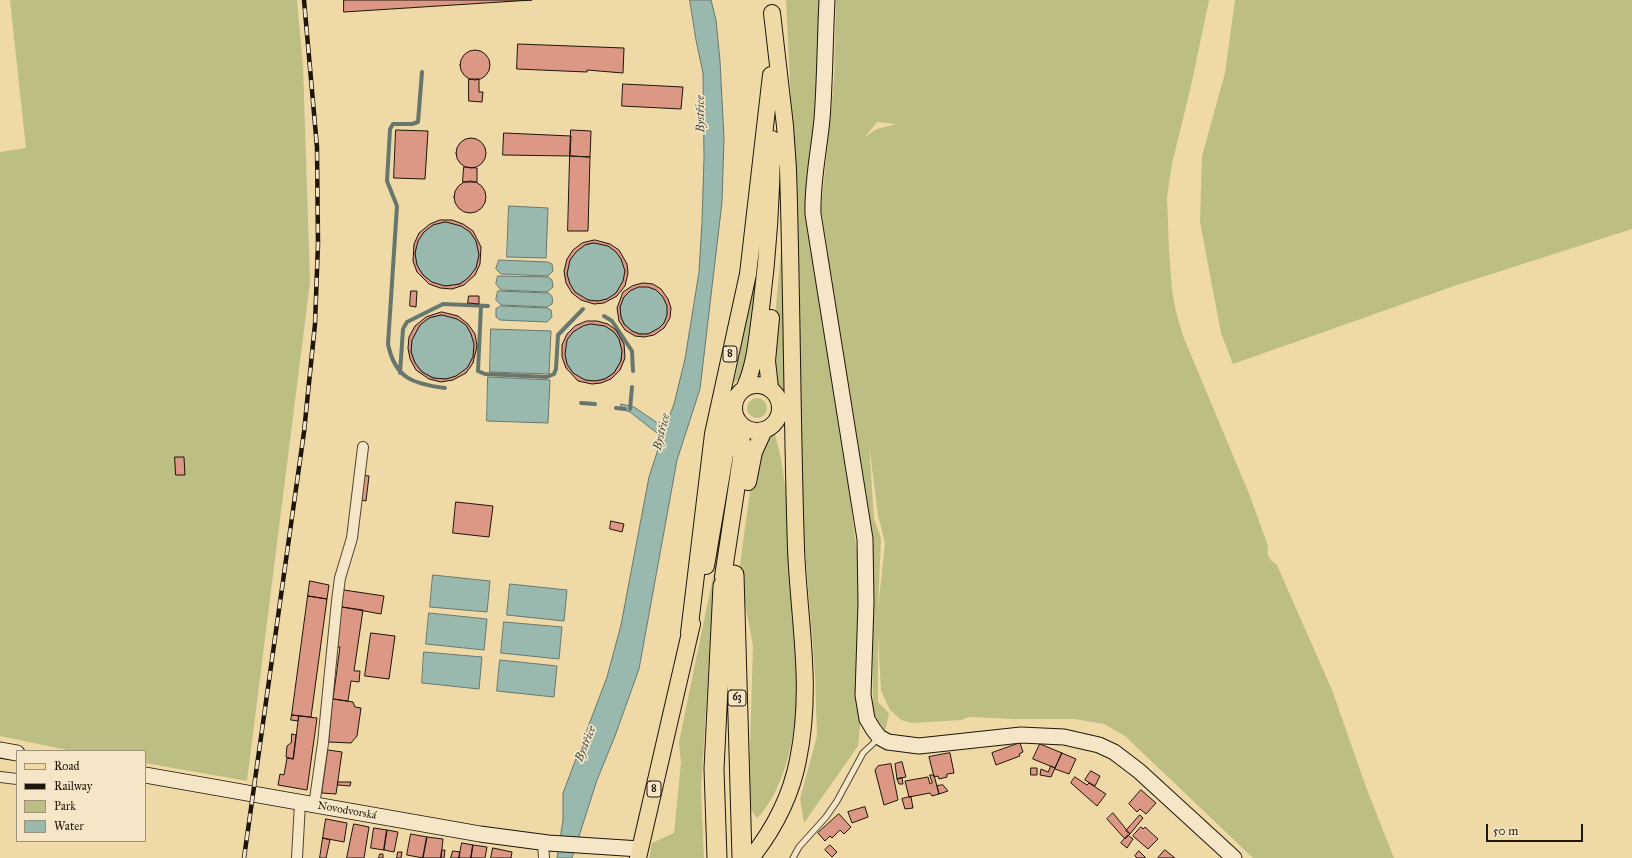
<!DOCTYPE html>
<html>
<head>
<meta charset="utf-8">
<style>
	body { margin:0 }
	#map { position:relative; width:1632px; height:858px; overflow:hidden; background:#eed9a7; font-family:"IM FELL Great Primer",serif }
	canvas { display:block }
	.legend { position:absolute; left:16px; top:750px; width:130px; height:92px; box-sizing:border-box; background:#f4e6c6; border:1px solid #9e927b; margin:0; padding:5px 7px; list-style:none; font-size:12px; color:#1e150b }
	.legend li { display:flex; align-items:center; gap:8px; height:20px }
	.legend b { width:20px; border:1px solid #9e927b }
	.scale { position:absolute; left:1486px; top:824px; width:97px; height:18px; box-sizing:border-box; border:2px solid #1e150b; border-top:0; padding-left:5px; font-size:12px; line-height:14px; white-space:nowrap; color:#1e150b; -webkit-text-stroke:3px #f4e6c6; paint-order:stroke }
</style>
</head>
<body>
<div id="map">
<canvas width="1632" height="858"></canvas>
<ul class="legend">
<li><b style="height:5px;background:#eed9a7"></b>Road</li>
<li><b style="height:5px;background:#1e150b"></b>Railway</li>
<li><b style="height:11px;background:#bdbe84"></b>Park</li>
<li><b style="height:11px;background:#9ab9ae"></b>Water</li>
</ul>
<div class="scale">50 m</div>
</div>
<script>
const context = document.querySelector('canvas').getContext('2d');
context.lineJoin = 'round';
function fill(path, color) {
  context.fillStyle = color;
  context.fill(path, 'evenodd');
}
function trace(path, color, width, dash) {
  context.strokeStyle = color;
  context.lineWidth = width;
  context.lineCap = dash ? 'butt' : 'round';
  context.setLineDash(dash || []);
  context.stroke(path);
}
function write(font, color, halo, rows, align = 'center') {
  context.font = font + ' "IM FELL Great Primer",serif';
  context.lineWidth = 3.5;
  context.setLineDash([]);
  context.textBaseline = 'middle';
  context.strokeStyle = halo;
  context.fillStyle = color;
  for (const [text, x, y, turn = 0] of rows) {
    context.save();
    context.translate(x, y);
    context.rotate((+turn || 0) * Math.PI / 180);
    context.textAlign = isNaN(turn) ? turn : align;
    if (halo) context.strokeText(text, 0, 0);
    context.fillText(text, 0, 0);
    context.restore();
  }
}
fill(new Path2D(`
	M10,0H297L303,66L310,282L247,781L145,763V751H72L0,736V152L26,148Z
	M786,0H822L808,198L811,252L839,407L860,577V726L858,746L804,823L800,799L817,736L815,671L799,478L800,288Z
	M836,0H1209L1191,86L1172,164L1167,197L1169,251L1172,290L1176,312L1183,336L1250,496L1268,546C1266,556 1269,559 1277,565L1332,690L1366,787L1394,858H1253L1125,736L1104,724L1074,719H1014L969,717L961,720L912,723L901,720L890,710L881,691L878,634V702L889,713L885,732L873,712L871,542L821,209L834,81ZM877,122L896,124L877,129L865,137ZM869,444L878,515L885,543L878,609L881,538L874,519Z
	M1235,0H1632V229L1454,286L1233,364L1221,333L1200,222L1202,156L1225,73Z
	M781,252L788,253V399L779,388L771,361Z
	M758,259L762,260L744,374L734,383Z
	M747 408a10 10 0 1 1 20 0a10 10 0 1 1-20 0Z
	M773,434L775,435C785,466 786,501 789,534C796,611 811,727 773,796C768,804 764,812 757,818L750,808L749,782L753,646L739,572L752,477L769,435Z
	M736,449L710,641L701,790L704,858H649L652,843L674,833L681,763L679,742L722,533L731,450Z`), '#bdbe84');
const water = new Path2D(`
	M690,0H711L716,20L720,61L724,138L722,202L700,389L677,460L639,669L615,736L597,780L572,858H557L563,820V793L607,677L621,625L649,477L662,437L630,412L620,409L621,404L634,407L665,428L674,404L685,359L699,272L702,222L704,158L703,73L696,40Z
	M509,206L548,208L546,258L507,257Z
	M415 254a32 32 0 1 1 64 0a32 32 0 1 1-64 0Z
	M567 272a29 29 0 1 1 58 0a29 29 0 1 1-58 0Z
	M499,260L548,262L552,264L553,271L548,276L501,274L496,269Z
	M498,276L548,277L552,280L553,287L547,292L501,290L496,284Z
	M620 310a24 24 0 1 1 48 0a24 24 0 1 1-48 0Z
	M498,291L548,293C553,295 553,300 552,304L547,307L501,305L496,300Z
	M501,306L547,308L551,310L552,317L547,322L500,320L496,317V309Z
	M411 347a32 32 0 1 1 64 0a32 32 0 1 1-64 0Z
	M564 352a29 29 0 1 1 58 0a29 29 0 1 1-58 0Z
	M491,329L551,331L549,374L490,372Z
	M488,377L550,380L548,423L487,421Z
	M433,575L490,581L487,612L430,607Z
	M510,584L567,590L564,621L507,615Z
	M429,613L487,619L484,650L426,644Z
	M504,622L562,627L559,659L501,653Z
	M424,652L482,657L479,689L422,683Z
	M500,660L557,666L554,697L497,691Z`);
fill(water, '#9ab9ae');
trace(water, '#68776d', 1);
trace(new Path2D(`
	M422,72L418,122L412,124H393L390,129L387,181L397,206L388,344C395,379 414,384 445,388
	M481,306L478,371L485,374L547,377L554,374L556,369L558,335L583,309
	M604,316L612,321L632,351L633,371
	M400,373L403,329L407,322L443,304L488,306
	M581,403L595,404
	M616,408L625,409
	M630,409L632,387`), '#68776d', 4);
const building = new Path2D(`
	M344,0H532L344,12Z
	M518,44L624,48L623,73L587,70V72L517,69Z
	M460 65a15 15 0 1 1 30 0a15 15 0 1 1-30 0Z
	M469,79H479V92H483L482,102L469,101Z
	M623,84L683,87L681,109L622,106Z
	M396,130L428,131L425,179L394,178Z
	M571,130L591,131L590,157L570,156Z
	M504,133L571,136L570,156L503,155Z
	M456 153a15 15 0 1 1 30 0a15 15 0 1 1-30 0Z
	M570,156L590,157L588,231H568Z
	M464,167L477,168V182H463Z
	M454 197a16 16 0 1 1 32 0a16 16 0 1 1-32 0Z
	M440,220H452L463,224L473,231L481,247L480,264L475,275L464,285L452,289L440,288L429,284L417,272L413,261L414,244L419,233L430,224ZM446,222L461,226L470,232L476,241L479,255L476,268L468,278L460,284L445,286L432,282L423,275L417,265L415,253L418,241L424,232L433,225Z
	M595,240L610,244L619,250L627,264L628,273L625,286L617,296L604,303L594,304L581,300L572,293L566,283L564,271L567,259L573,250L582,243ZM594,243L608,246L616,252L621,259L625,271L623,281L616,293L607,299L598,301L588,300L575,292L570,284L567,274L570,260L576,252L585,245Z
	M643,283L653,284L661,289L668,299L671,308L670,318L664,328L654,335L644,337L635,336L625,330L619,321L617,308L623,292L632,286ZM639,287H648L656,290L663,297L667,306V315L664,323L659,328L648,334H639L632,331L624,324L621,317L620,307L624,297L630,291Z
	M411,291H417L416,307L410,306Z
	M469,296H479V304L468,303Z
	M442,312L458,316L468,324L475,334L477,346L473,363L466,373L453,380L441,382L429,379L416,370L410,359L408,348L409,337L415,326L426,317ZM442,315L457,319L466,325L471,334L474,344L473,357L467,368L456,376L446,379L433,378L422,372L415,363L411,352L412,340L420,325L429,318Z
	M587,321H597L608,324L616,330L624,344L625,358L620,370L611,379L601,383L592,384L578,381L566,368L562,357V345L567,334L575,326ZM591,324L605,326L614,332L619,339L622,351L621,361L614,373L605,379L595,381L585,380L573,373L567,364L565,354L567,340L573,332L583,326Z
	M175,457H184L185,475H176Z
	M361,475L369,476L366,501L357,499Z
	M456,502L493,506L489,537L453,533Z
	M611,521L624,524L622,532L610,529Z
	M310,581L329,585L327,599L308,596Z
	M344,590L384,596L381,614L342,607Z
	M308,596L327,599L311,717L292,715Z
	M342,607L363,610L354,671H360L359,682L351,681L348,701L333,699L340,647H336Z
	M371,633L395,636L389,679L365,676Z
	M333,699L353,702L355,707L361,708L357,736L351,743L329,742Z
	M292,715L299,716L298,721L291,720Z
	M299,716L317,718L307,790L278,785L280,774L284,775L287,758L293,759Z
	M292,734L296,735L293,759L286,757L287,746L291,743Z
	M1020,743L1023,752L1019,754L1020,756L996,765L992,753Z
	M1040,744L1062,753L1055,768L1033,759Z
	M328,750L342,752L336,794L322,793Z
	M950,753L954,773L947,774V777L939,779L938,776L934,777L929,757Z
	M1062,753L1076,759L1069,774L1055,769Z
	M902,762L906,777L897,779L895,764Z
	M891,764L898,800L884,805L875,770L878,766Z
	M1051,766L1055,768L1051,777L1040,775L1041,769L1048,772Z
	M1031,768H1037V775H1031Z
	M1091,771L1100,776L1095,786L1085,780Z
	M930,775H934L939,794L932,796L930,793L909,797L905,781L928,777L930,784L932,783Z
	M1075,777L1087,785L1089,783L1106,794L1097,806L1071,783Z
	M902,778L903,784H899L897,779Z
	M338,782H351L350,786L338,785Z
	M943,785L948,791L939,794L937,786Z
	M1141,790L1156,803L1146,814L1140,809L1137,812L1129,804Z
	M908,797H911L913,808L905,809L902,799Z
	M865,807L868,817L852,823L848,812Z
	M1113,813L1130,834L1125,839L1107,819Z
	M839,814L851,827L844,834L840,830L832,838L830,836L825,841L818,833Z
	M1140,815L1143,818L1130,834L1126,831Z
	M326,819L347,823L344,842L323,838Z
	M354,824L369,827L364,858H347Z
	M1141,827L1143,829L1145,827L1158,839L1148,849L1133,836Z
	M374,828L387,830L384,850L371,848Z
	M387,830L398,832L394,852L384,850Z
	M411,834L427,837L423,858L407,855Z
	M1128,835L1133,839L1127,848L1121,843Z
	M427,837L443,839L441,858H423Z
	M323,838L330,840L326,858H320Z
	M462,843L473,845L471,858H459Z
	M473,845L487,847L485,858H471Z
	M830,845L837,852L832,857L825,850Z
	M493,848L512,852L511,858H491Z
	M442,850H445L444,858H441Z
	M1165,850L1175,858H1158Z
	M453,851L460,852L459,858H451Z
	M1139,851L1146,858H1137L1135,856Z
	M398,852H402L401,858H397Z
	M380,854H383V858H379Z`);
fill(building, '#dc9785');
trace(building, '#1e150b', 1);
const lane = new Path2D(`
	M793,858L799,847L826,817L837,801L863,753L879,738`);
const street = new Path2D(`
	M0,777L17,779
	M314,806L323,743L337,601L340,578L352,538L363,447
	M543,843L544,858
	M297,858L300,803`);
const secondary = new Path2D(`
	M827,0C825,40 825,80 822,119C819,151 812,182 813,214L865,539L866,603L863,695L867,719L873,729L879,737L888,742L919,746L1021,735L1064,737L1099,745L1114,752L1139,771L1234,858
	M0,750L17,753
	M145,775L480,834L548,843L640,849`);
const primary = new Path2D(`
	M734 408a23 23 0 1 1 46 0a23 23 0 1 1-46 0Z
	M745,387C756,362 757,336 761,309C768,253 772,196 772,139
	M770,388L767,361L771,318
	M748,482L754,452L764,430
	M706,566L733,408
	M723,577L741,458L742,442L739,423
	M689,633L713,434L748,274L771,75
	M638,858L692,624
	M751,858C774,829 791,796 798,760C813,687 799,622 796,549C792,423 792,296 788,169L785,126L772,13`);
const highway = new Path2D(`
	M734,575L742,858
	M717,858L714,769L723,586`);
trace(lane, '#524632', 7);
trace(street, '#524632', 12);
trace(secondary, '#1e150b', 17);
trace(primary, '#1e150b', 18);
trace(highway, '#1e150b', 21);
trace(lane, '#f4e6c6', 5);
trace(street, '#f4e6c6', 10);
trace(secondary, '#f4e6c6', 15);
trace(primary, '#eed9a7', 16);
trace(highway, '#eed9a7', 19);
const rail = new Path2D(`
	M244,858L304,432L315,324L318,244L317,147L304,0`);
trace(rail, '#1e150b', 4.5);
trace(rail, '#f4e6c6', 3, [9]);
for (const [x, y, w] of [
	[730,354,14],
	[737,698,18],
	[654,789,14]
]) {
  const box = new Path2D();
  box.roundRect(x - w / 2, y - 8, w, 16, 3);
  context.fillStyle = '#f4e6c6';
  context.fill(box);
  trace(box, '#1e150b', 1);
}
write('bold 10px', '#1e150b', null, [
	["8",730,354],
	["63",737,698],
	["8",654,789]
]);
write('11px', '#1e150b', '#f4e6c6', [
	["Novodvorská",347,811,10]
]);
write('italic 12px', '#494e44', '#f4e6c6', [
	["Bystřice",701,114,-91],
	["Bystřice",662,432,-76],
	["Bystřice",586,744,-68]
]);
</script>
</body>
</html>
